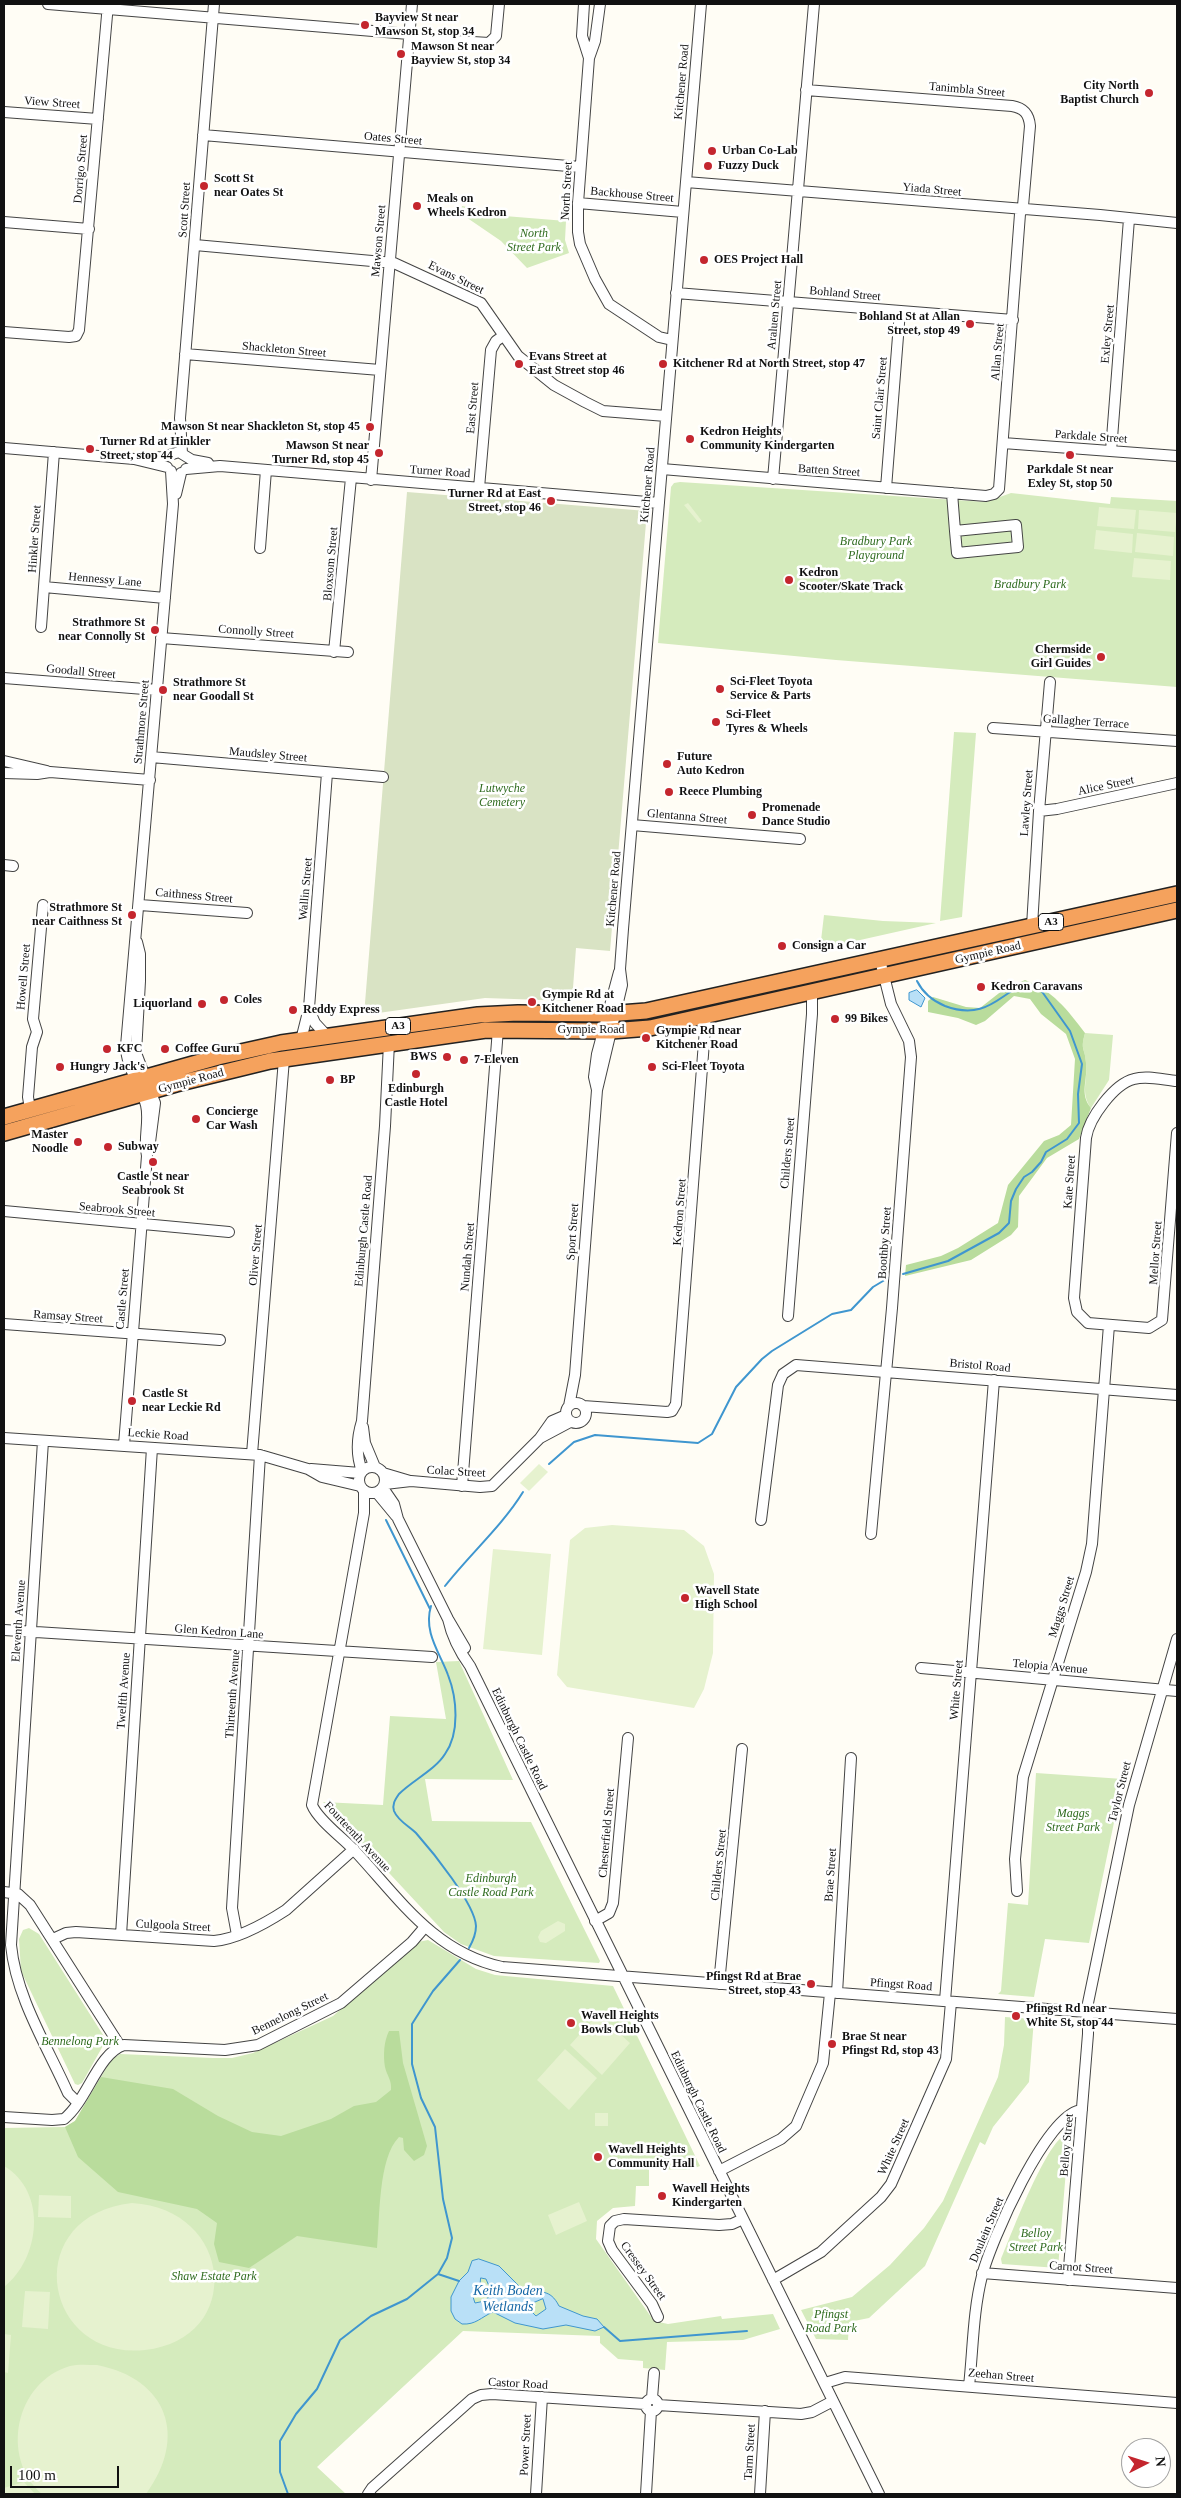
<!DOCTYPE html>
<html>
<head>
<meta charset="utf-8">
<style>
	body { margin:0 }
	#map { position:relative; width:1181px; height:2498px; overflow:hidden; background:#fffdf5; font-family:Georgia,serif }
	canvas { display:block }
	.frame { position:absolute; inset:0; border:5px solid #111; pointer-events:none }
	.north { position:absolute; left:1121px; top:2438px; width:50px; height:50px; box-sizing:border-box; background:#fff; border:1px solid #a0a0a0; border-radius:50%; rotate:85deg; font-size:14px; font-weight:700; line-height:20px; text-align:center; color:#111 }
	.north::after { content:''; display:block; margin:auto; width:18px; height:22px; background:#c4262e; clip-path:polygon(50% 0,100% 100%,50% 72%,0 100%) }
	.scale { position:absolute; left:10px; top:2466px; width:109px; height:22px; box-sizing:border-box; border:2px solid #111; border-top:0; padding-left:6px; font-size:15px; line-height:18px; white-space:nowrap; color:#111; -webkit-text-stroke:4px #fff; paint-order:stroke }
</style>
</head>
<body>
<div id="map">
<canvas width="1181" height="2498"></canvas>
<div class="frame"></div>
<div class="north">N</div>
<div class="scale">100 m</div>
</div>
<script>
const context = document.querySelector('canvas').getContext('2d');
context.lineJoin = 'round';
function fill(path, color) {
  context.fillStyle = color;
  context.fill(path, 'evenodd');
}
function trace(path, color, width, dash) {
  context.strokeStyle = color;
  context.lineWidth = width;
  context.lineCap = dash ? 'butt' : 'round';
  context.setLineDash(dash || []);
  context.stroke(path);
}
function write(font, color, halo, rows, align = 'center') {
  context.font = font + ' Georgia,serif';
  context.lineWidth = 5;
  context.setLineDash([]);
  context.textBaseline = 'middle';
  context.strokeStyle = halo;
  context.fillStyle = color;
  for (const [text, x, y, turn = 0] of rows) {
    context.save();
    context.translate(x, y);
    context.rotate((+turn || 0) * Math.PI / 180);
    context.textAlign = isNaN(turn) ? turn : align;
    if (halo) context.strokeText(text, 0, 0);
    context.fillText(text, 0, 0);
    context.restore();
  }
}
fill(new Path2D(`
	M462,206L473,208L480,214L566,221L565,240L569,253L527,268L501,241L460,213Z
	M680,482L986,502L1011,493L1110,504L1111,497L1177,501V687L836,660L658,643L671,487L674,483Z
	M954,732L976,733L962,917L940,921Z
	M824,915L883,921L936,923L820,949Z
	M1085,1033L1113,1035L1109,1080L1091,1108C1080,1093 1088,1080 1086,1063C1085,1047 1080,1051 1085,1033Z
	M459,1661L513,1780L425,1779L432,1821L531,1822L600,1961L599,1963L494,1956L461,1944L444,1932L323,1802L383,1805L390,1716L446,1719L436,1662Z
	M1036,1773L1123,1779L1089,1943L1045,1939L1034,1997L998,1994L1001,1991L1008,1903L1028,1905Z
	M29,1928L39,1934L105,2038L104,2044L82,2083L78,2085L75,2084L21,1971L19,1939L23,1930Z
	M428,1940L476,1969L495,1975L613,1986L700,2166L689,2170L649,2169V2186H636L635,2206L613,2208L597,2221L596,2239L654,2321L668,2324L721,2316L722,2319L773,2314L780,2329L743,2340L667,2342L665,2370L643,2368V2361L618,2359L600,2343V2336L463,2331L317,2467L346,2494H4V2128L65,2127L75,2121L111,2060L120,2054L213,2058H232L253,2053L333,2016L418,1942Z
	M1005,2017L1034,2019L1029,2082L993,2127L985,2145L980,2142L925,2266L869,2318L849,2322L848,2340L816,2339L801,2310L852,2297L890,2265L924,2228L943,2201L998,2077L1004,2045Z
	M1069,2133L1058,2268L1002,2264L1001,2259C1010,2238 1048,2135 1069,2133Z`), '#d5ebbd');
fill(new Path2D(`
	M1025,980C1053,991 1067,1009 1085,1033C1080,1051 1085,1047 1086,1063C1088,1080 1079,1094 1091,1108L1079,1139L1047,1158L1019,1196L1018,1227L1011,1235L971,1260L905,1276L906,1265L941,1256L958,1248L998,1223L1008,1185L1044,1141L1059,1135L1071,1125L1075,1059L1066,1034L1041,1014L1030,999L1014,996L985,1021L976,1025L958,1018L928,1012V1001L933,997L966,1007L980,1008L1003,990Z
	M389,2031H399L403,2063L427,2146L424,2155L414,2161L404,2150L403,2138L399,2137C378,2158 380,2218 377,2248L297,2236L249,2268L219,2262L214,2244L217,2223L197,2209L118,2192L78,2157L65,2127L75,2121L101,2077L173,2089L218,2116L252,2132L281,2136L331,2119L354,2106L376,2102L391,2090C392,2080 387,2076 385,2067C383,2055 384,2041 389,2031Z`), '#b9dc9c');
fill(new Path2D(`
	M407,492L647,511L610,951L576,948L572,1001L485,998L364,1015Z`), '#d9e3c4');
fill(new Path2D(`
	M688,503L702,521L699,523L684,505Z
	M1099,507L1136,510L1134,529L1097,526Z
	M1139,510L1177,513L1175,532L1138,529Z
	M1096,530L1133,534L1132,553L1094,549Z
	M1137,533L1174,537L1173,556L1135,552Z
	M1134,558L1171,561L1170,580L1132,577Z
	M539,1464L548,1472L529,1491L520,1483Z
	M612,1525L684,1530L704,1546L714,1574L713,1653L704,1689L694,1708L567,1687L557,1675L570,1540L585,1528Z
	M493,1549L551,1554L542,1655L483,1649Z
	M558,1921L565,1924V1931L546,1943L540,1942L538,1937L541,1931Z
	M598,2014L630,2043L602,2075L570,2045Z
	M565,2049L597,2078L569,2110L537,2080Z
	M595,2113H608V2126H595Z
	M4,2166C48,2192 40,2259 4,2287Z
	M39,2195L71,2196V2218L38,2217Z
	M579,2202L587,2221L556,2235L548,2215Z
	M132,2203C234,2209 245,2339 145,2350C43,2361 18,2216 132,2203Z
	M25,2291L50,2292L48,2329L22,2327Z
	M4,2334L11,2335L8,2373L4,2372Z
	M97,2365C168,2379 188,2437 146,2494H42C0,2458 15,2382 70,2366C78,2364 88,2365 97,2365Z
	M24,2482L35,2494H4V2488Z`), '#e6f2cf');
const water = new Path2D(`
	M917,990L925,998L921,1007L909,1000V993Z
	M479,2259L499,2266L523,2290C540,2293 550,2288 559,2306L583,2316L597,2319L604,2327L595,2331L566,2325L543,2329L515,2323L493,2312C481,2317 476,2325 462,2324L455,2319L451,2311V2297L459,2281L468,2272L472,2261ZM481,2278L486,2279L492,2293L485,2301L475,2303L472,2294L479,2291ZM543,2299L546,2309L536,2316L529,2309L531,2304Z`);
fill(water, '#b9e0f7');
trace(water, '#3f96cf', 1);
trace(new Path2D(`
	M903,1274L948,1261L999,1233L1009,1223L1011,1201L1016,1189L1024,1177L1032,1172L1041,1162L1046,1152L1067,1139L1079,1123L1078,1094L1082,1064L1070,1031L1038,986C1006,977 996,1025 945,1006C933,1001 923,993 917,981
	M549,1464L574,1442L595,1435L698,1443L712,1434L736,1387L762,1359L772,1351L832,1314L851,1310L873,1287L888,1278
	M386,1520L430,1609
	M445,1586C470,1554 502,1526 523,1492
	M431,1606C423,1632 440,1653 448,1675C457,1698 460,1733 445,1754C435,1770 413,1780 399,1794C395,1800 392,1804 394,1811C398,1821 409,1826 416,1833C432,1851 475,1904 476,1926C476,1935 473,1941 469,1948
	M438,2274L459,2281
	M604,2327L620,2341L747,2331
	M288,2494L280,2472V2441L296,2414L317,2389L340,2340L371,2316L407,2299L438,2274L447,2258L452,2238L443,2199L435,2127L421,2098L412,2064V2024L433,1991L460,1960`), '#3f96cf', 2);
const minor = new Path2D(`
	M48,4L409,34
	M584,4L582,36L589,58
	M600,4L595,41L589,58L578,203V232L580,244L595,279L609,304L659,337L672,340
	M409,38L489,43L496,36L499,4
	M4,112L98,119
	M203,135L580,167
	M686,182L1100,215L1177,223
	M578,203L683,212
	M4,222L89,229
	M195,245L394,263L481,303L518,356L554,385L585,402L603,411L666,416
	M676,293L1013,320
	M4,332L69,337L76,336L79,330L108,4
	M185,354L380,370
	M1003,443L1177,456
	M4,448L134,459L167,467
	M1111,451L1129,219
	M182,453L180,418L214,4
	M145,458L163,457L179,452L192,460L208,463
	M186,469L220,466L659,503
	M662,469L986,496L994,494L999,489L1020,214L1023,206L1030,126C1029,114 1024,108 1012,106L806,90
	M773,479L814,4
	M371,480L412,4
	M479,488L491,350L496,341L503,336
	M886,488L900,311
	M952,493L955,531
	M176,494L181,473
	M1016,525L1018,547L957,553L955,531Z
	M260,548L266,470
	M44,587L165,598
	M41,627L54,452
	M161,638L348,652
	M334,652L351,478
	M4,678L157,690
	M993,728L1177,741
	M151,757L383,777
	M4,761L47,771
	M4,773L37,774L50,772L150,780
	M1039,811L1057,809L1177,783
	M632,825L800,839
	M4,865L13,866
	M140,905L247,913
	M1032,926L1039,811L1050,682
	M137,942L140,954V981L136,1053L155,1103L149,1150
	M309,1009L315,1023L327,1036
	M301,1040L309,1008L327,773
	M1177,1081C1164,1080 1147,1075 1134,1079C1114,1084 1089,1118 1086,1138L1074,1298L1077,1312L1088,1323L1149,1328L1162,1320L1177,1133
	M597,1090L622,985L620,969L623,929L701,4
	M30,1109L28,1097L32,1047L37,1032L33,1019L43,905
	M4,1211L229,1232
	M788,1316L812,1014V992
	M4,1324L220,1340
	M566 1413a10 10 0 1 1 20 0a10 10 0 1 1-20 0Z
	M569,1406L575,1375L597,1090L594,1077L597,1054L619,972
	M583,1406L667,1412L672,1411L676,1404L706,1016
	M363,1427L365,1443L375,1467
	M4,1438L260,1455L308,1469L322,1477L360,1486
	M540,1438L570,1422
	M43,1441L11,1945C16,1997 47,2046 68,2093L78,2103
	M124,1445L147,1156C143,1139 150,1121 146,1105C141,1085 126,1068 126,1046L173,504L171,471
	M252,1454L284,1059
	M359 1480a13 13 0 1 1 26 0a13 13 0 1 1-26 0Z
	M311,1469L360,1473
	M362,1471C356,1455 357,1437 362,1421L385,1126L389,1043
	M383,1473L410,1481
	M385,1484L411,1481L480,1487L492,1486L540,1438L552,1421L566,1415
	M462,1486L498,1029
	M383,1488L394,1504L398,1519L448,1619L465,1648
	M364,1492V1513L312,1805C318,1820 343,1838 354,1850C399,1898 433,1952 502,1967L1177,2019
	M377,1493L396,1516
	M761,1520L778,1385L783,1374L796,1365L1177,1395
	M871,1534L892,1308L911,1057L909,1041L891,1004L880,960
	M448,1619C452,1637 459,1651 470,1666L879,2494
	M4,1630L432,1657
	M921,1668L1177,1691
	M1017,1891L1015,1859L1023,1777L1086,1572L1092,1544L1109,1325
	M4,1892L18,1894L30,1905L120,2046
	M595,1921L609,1913L613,1903L628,1738
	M121,1935L152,1448
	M237,1935L232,1908L260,1455
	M53,1939L66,1933L76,1932L214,1941C238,1939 266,1923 286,1910L354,1849
	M719,1984L742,1749
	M837,1993L851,1758
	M945,2001L994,1380
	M4,2117L52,2120L64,2119C87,2101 98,2053 124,2045L225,2050L258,2045L341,2003L412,1942L424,1928
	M719,2171L781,2139L796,2126L823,2063L830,1993
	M982,2273L1177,2288
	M773,2280L821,2252L881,2197L891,2184L946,2059L951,2002
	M1068,2280L1088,2034V2003L1129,1805L1177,1639
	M658,2317L652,2304L612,2250L608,2241L610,2226L615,2221L624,2219L719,2225L732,2224L743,2219
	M825,2383L845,2377L1177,2403
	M969,2386C973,2350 973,2311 982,2276C990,2243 1047,2112 1082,2110
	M652,2398L654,2373
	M646 2405a6 6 0 1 1 12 0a6 6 0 1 1-12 0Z
	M658,2405L801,2414L812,2412L833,2401
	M368,2494L372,2488L472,2399L481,2395L492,2394L645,2404
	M536,2494L542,2397
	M646,2494L651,2411
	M760,2494L765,2411`);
const highway = new Path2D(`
	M4,1117L218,1057L281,1043L478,1015L518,1013L607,1014L646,1011L1177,894
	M4,1133L176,1084L270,1061L486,1030L611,1031L650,1028L1177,910`);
trace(minor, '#444', 12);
trace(highway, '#222', 18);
trace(minor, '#fff', 10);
trace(highway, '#f5a25d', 15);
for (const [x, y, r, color] of [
	[365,25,5,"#c4262e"],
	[401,54,5,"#c4262e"],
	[1149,93,5,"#c4262e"],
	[712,151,5,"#c4262e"],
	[708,166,5,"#c4262e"],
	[204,186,5,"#c4262e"],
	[417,206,5,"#c4262e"],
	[704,260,5,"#c4262e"],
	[970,324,5,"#c4262e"],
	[519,364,5,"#c4262e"],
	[663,364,5,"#c4262e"],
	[370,427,5,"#c4262e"],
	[690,439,5,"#c4262e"],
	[90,449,5,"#c4262e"],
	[379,453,5,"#c4262e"],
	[1070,455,5,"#c4262e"],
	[551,501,5,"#c4262e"],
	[789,580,5,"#c4262e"],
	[155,630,5,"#c4262e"],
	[1101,657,5,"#c4262e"],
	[720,689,5,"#c4262e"],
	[163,690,5,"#c4262e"],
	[716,722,5,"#c4262e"],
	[667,764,5,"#c4262e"],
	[669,792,5,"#c4262e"],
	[752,815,5,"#c4262e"],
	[132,915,5,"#c4262e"],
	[782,946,5,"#c4262e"],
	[981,987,5,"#c4262e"],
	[224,1000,5,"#c4262e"],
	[532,1002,5,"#c4262e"],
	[202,1004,5,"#c4262e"],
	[293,1010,5,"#c4262e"],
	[835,1019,5,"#c4262e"],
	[646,1038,5,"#c4262e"],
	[107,1049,5,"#c4262e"],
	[165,1049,5,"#c4262e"],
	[447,1057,5,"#c4262e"],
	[464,1060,5,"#c4262e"],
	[60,1067,5,"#c4262e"],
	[652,1067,5,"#c4262e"],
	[416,1074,5,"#c4262e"],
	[330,1080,5,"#c4262e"],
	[196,1119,5,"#c4262e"],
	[78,1142,5,"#c4262e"],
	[108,1147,5,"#c4262e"],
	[153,1162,5,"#c4262e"],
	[132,1401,5,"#c4262e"],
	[685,1598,5,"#c4262e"],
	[811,1984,5,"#c4262e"],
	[1016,2016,5,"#c4262e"],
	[571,2023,5,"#c4262e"],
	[832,2044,5,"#c4262e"],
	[598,2157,5,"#c4262e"],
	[662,2196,5,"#c4262e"]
]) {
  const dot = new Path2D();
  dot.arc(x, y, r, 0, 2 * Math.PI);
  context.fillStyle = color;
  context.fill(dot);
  trace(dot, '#fff', 2);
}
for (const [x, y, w] of [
	[1051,922,25],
	[398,1026,25]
]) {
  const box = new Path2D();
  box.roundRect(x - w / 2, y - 8.5, w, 17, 4);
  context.fillStyle = '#fff';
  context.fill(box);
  trace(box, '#111', 1);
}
write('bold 11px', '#111', null, [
	["A3",1051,922],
	["A3",398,1026]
]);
write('bold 12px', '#111', '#fff', [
	["Bayview St near",375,18],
	["Mawson St, stop 34",375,32],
	["Mawson St near",411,47],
	["Bayview St, stop 34",411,61],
	["City North",1139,86,"right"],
	["Baptist Church",1139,100,"right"],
	["Urban Co-Lab",722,151],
	["Fuzzy Duck",718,166],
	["Scott St",214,179],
	["near Oates St",214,193],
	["Meals on",427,199],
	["Wheels Kedron",427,213],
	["OES Project Hall",714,260],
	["Bohland St at Allan",960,317,"right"],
	["Street, stop 49",960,331,"right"],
	["Evans Street at",529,357],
	["East Street stop 46",529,371],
	["Kitchener Rd at North Street, stop 47",673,364],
	["Mawson St near Shackleton St, stop 45",360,427,"right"],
	["Kedron Heights",700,432],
	["Community Kindergarten",700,446],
	["Turner Rd at Hinkler",100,442],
	["Street, stop 44",100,456],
	["Mawson St near",369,446,"right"],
	["Turner Rd, stop 45",369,460,"right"],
	["Parkdale St near",1070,470,"center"],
	["Exley St, stop 50",1070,484,"center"],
	["Turner Rd at East",541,494,"right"],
	["Street, stop 46",541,508,"right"],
	["Kedron",799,573],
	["Scooter/Skate Track",799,587],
	["Strathmore St",145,623,"right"],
	["near Connolly St",145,637,"right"],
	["Chermside",1091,650,"right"],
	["Girl Guides",1091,664,"right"],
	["Sci-Fleet Toyota",730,682],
	["Service & Parts",730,696],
	["Strathmore St",173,683],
	["near Goodall St",173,697],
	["Sci-Fleet",726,715],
	["Tyres & Wheels",726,729],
	["Future",677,757],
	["Auto Kedron",677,771],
	["Reece Plumbing",679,792],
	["Promenade",762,808],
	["Dance Studio",762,822],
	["Strathmore St",122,908,"right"],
	["near Caithness St",122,922,"right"],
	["Consign a Car",792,946],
	["Kedron Caravans",991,987],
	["Gympie Rd at",542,995],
	["Kitchener Road",542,1009],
	["Coles",234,1000],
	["Liquorland",192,1004,"right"],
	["Reddy Express",303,1010],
	["99 Bikes",845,1019],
	["Gympie Rd near",656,1031],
	["Kitchener Road",656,1045],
	["KFC",117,1049],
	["Coffee Guru",175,1049],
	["BWS",437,1057,"right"],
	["7-Eleven",474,1060],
	["Hungry Jack's",70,1067],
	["Sci-Fleet Toyota",662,1067],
	["BP",340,1080],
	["Edinburgh",416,1089,"center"],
	["Castle Hotel",416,1103,"center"],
	["Concierge",206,1112],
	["Car Wash",206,1126],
	["Master",68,1135,"right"],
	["Noodle",68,1149,"right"],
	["Subway",118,1147],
	["Castle St near",153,1177,"center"],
	["Seabrook St",153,1191,"center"],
	["Castle St",142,1394],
	["near Leckie Rd",142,1408],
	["Wavell State",695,1591],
	["High School",695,1605],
	["Pfingst Rd at Brae",801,1977,"right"],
	["Street, stop 43",801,1991,"right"],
	["Pfingst Rd near",1026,2009],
	["White St, stop 44",1026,2023],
	["Wavell Heights",581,2016],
	["Bowls Club",581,2030],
	["Brae St near",842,2037],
	["Pfingst Rd, stop 43",842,2051],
	["Wavell Heights",608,2150],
	["Community Hall",608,2164],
	["Wavell Heights",672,2189],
	["Kindergarten",672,2203]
], 'left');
write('12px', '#111', '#fff', [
	["Kitchener Road",682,82,-85],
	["Tanimbla Street",967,90,5],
	["View Street",52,103,4],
	["Oates Street",393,139,5],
	["Dorrigo Street",81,169,-85],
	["Yiada Street",932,190,5],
	["North Street",567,191,-87],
	["Backhouse Street",632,195,5],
	["Scott Street",185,210,-86],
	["Mawson Street",379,241,-85],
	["Evans Street",456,278,26],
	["Bohland Street",845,294,5],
	["Araluen Street",775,315,-85],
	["Exley Street",1108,334,-85],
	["Shackleton Street",284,350,5],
	["Allan Street",998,352,-85],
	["Saint Clair Street",880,398,-85],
	["East Street",473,408,-85],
	["Parkdale Street",1091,437,4],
	["Batten Street",829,471,4],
	["Turner Road",440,472,4],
	["Kitchener Road",648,485,-85],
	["Hinkler Street",35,539,-86],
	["Bloxsom Street",331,564,-85],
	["Hennessy Lane",105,580,5],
	["Connolly Street",256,632,4],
	["Goodall Street",81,672,5],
	["Strathmore Street",142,722,-85],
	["Gallagher Terrace",1086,722,4],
	["Maudsley Street",268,755,5],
	["Alice Street",1106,786,-12],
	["Lawley Street",1027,803,-86],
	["Glentanna Street",687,817,5],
	["Wallin Street",306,889,-85],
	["Kitchener Road",614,889,-85],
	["Caithness Street",194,896,5],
	["Gympie Road",988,953,-13],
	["Howell Street",24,977,-85],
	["Gympie Road",591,1030],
	["Gympie Road",191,1081,-15],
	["Childers Street",788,1153,-85],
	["Kate Street",1070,1182,-86],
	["Seabrook Street",117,1210,5],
	["Kedron Street",680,1212,-86],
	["Edinburgh Castle Road",364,1231,-85],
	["Sport Street",573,1232,-86],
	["Boothby Street",885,1243,-86],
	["Mellor Street",1156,1253,-86],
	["Oliver Street",256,1255,-85],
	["Nundah Street",468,1257,-85],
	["Castle Street",123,1299,-85],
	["Ramsay Street",68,1317,4],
	["Bristol Road",980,1366,5],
	["Leckie Road",158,1435,4],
	["Colac Street",456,1472,3],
	["Maggs Street",1062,1607,-73],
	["Eleventh Avenue",19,1621,-86],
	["Glen Kedron Lane",219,1632,4],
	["Telopia Avenue",1050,1667,5],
	["White Street",957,1690,-85],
	["Twelfth Avenue",124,1691,-86],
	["Thirteenth Avenue",233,1694,-86],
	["Edinburgh Castle Road",519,1739,64],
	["Taylor Street",1120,1792,-76],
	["Chesterfield Street",607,1833,-85],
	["Fourteenth Avenue",357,1837,47],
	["Childers Street",719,1865,-84],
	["Brae Street",831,1875,-86],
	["Culgoola Street",173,1926,3],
	["Pfingst Road",901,1985,4],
	["Bennelong Street",290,2014,-26],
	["Edinburgh Castle Road",698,2102,64],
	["Belloy Street",1067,2145,-85],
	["White Street",894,2147,-66],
	["Doulein Street",987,2230,-67],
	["Carnot Street",1081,2268,4],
	["Cressey Street",643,2271,54],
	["Zeehan Street",1001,2376,5],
	["Castor Road",518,2384,3],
	["Power Street",526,2445,-87],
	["Tarm Street",750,2452,-87]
]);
write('italic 12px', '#2f6b1f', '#fff', [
	["North",534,234],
	["Street Park",534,248],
	["Bradbury Park",876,542],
	["Playground",876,556],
	["Bradbury Park",1030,585],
	["Lutwyche",502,789],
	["Cemetery",502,803],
	["Maggs",1073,1814],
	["Street Park",1073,1828],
	["Edinburgh",491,1879],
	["Castle Road Park",491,1893],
	["Bennelong Park",80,2042],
	["Belloy",1036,2234],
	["Street Park",1036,2248],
	["Shaw Estate Park",214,2277],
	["Pfingst",831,2315],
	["Road Park",831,2329]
]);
write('italic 14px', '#1768a6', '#fff', [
	["Keith Boden",508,2291],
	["Wetlands",508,2307]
]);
</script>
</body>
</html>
